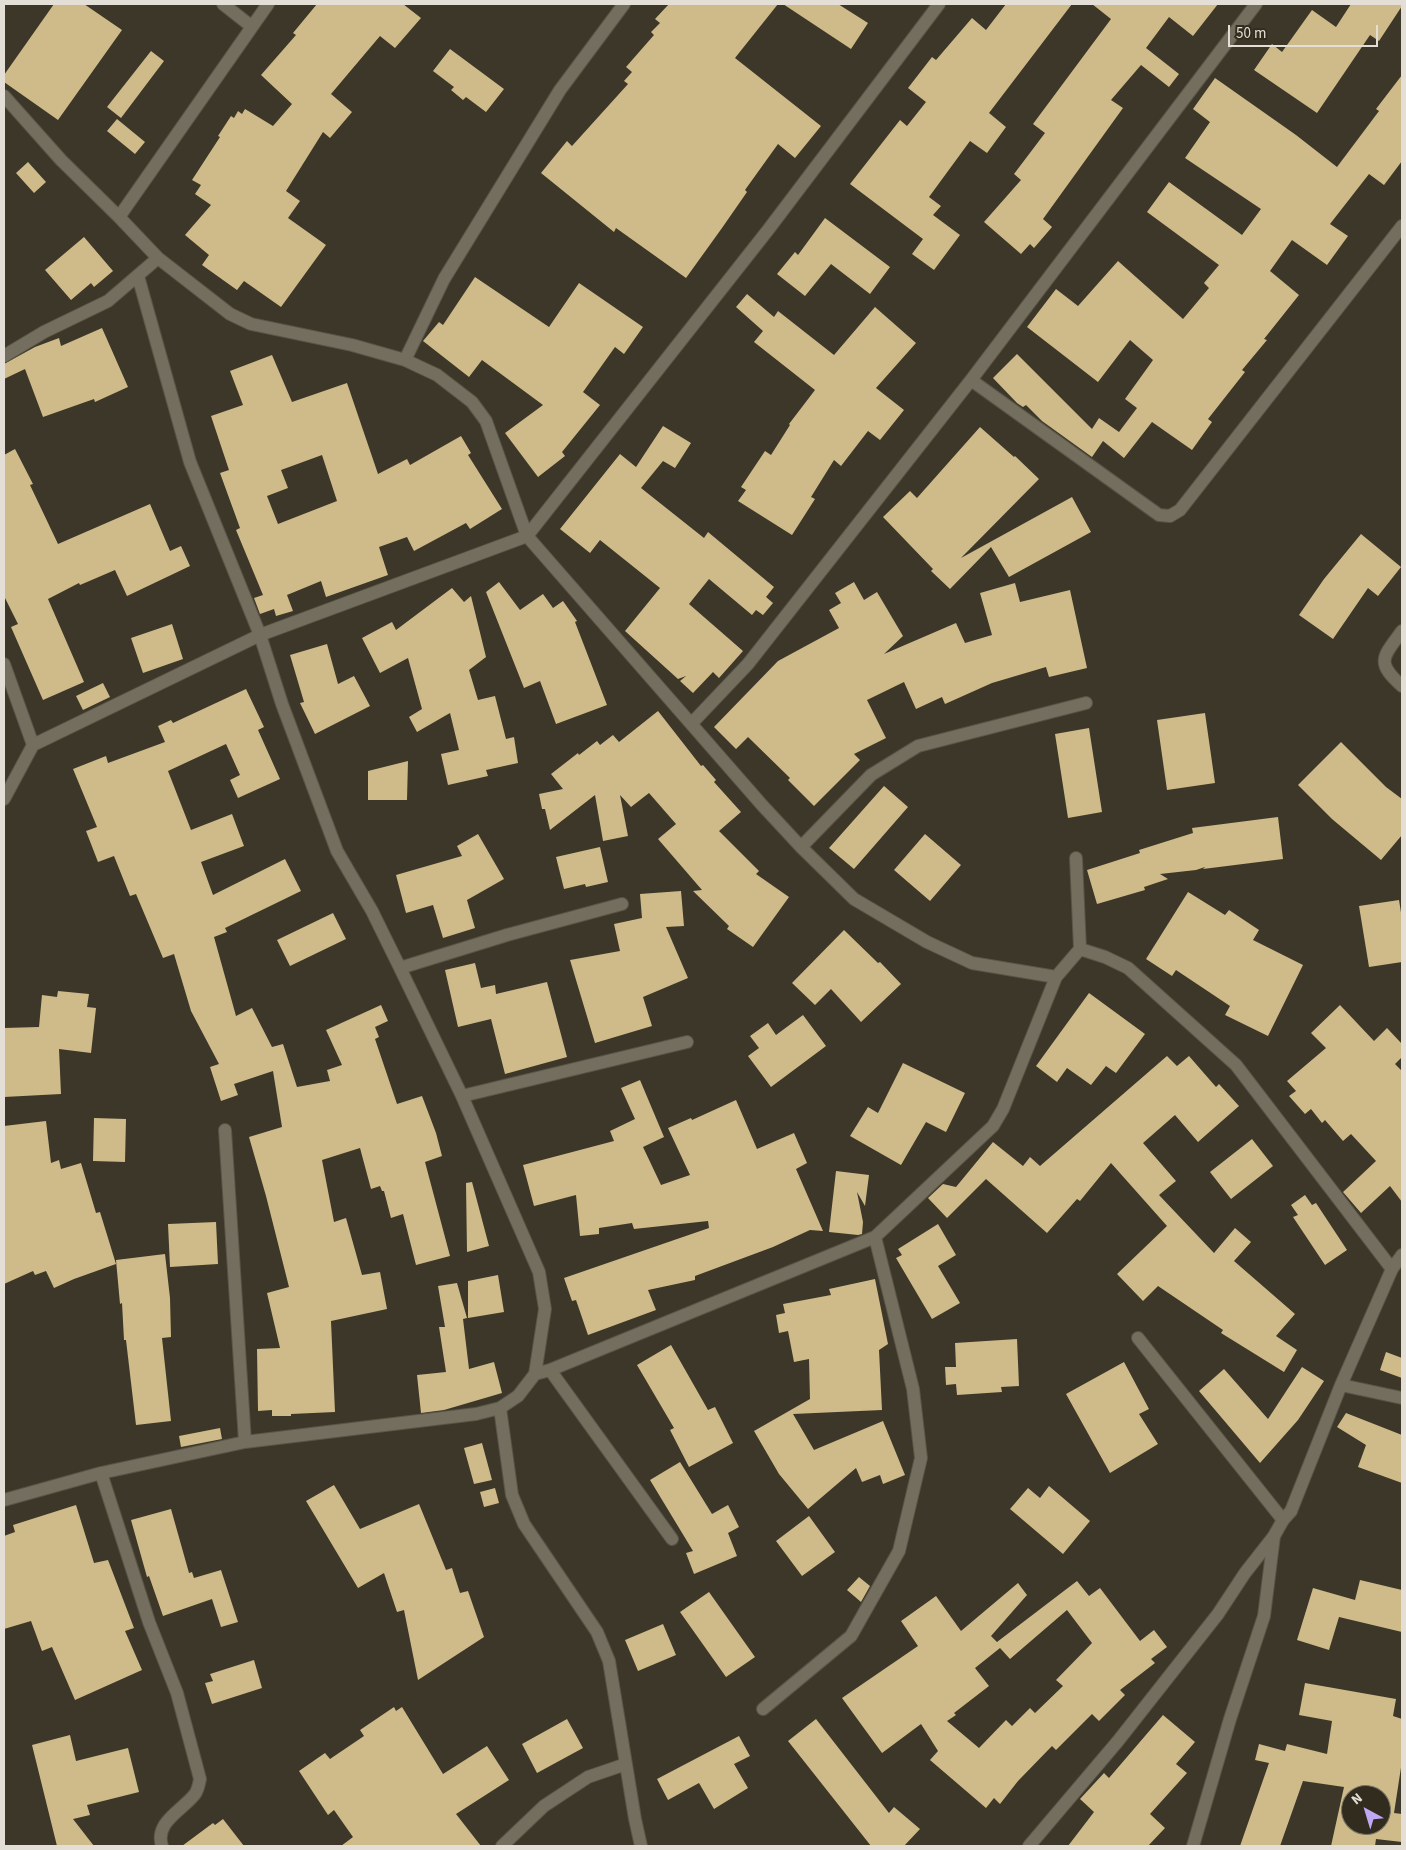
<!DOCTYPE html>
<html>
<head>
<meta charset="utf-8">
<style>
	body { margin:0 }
	#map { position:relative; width:1406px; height:1850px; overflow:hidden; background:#3c3728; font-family:"Source Sans 3",sans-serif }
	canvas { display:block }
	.frame { position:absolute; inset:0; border:5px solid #e3dfd6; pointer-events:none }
	.north { position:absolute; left:1341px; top:1785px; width:50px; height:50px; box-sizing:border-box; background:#322c1e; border:1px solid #797468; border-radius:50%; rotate:321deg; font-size:14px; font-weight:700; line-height:20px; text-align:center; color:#e3dfd6 }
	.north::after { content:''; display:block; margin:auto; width:18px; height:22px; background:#c0a8f3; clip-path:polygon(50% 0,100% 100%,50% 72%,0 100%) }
	.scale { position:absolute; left:1228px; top:25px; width:150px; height:22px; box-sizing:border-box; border:2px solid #e3dfd6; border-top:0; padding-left:6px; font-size:15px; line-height:18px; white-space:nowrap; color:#e3dfd6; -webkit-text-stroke:4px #322c1e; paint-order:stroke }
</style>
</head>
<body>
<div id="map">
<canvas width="1406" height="1850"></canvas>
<div class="frame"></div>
<div class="north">N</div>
<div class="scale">50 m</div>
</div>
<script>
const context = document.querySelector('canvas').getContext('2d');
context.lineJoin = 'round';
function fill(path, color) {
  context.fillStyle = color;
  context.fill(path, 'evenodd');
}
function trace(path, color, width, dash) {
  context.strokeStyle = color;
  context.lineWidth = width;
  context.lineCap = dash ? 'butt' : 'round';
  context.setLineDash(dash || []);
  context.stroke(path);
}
fill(new Path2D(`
	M54,4H84L122,30L58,120L4,82V75Z
	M317,4H403L421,18L395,48L380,36L331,94L352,112L330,138L323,132L286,191L300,201L288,218L326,245L281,307L244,281L237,290L202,265L209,255L185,235L211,205L195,194L201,185L192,180L220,137L218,136L231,116L234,118L238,111L242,114L245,109L273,126L292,104L261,75L296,35L293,33Z
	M669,4H778L735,58L821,126L795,158L778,144L745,190L747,192L722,228L686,278L616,228L614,232L541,173L567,141L572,146L628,84L624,81L632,72L626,67L654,35L651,32L660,23L655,19Z
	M783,4H838L868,23L851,49Z
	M1006,4H1072L989,113L1006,127L987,153L970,141L929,197L941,206L933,215L960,235L934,270L912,254L923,239L850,184L900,120L907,126L926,102L908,88L932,57L936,60L972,18L986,30Z
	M1092,4H1218L1193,36L1169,17L1146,48L1179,74L1169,87L1141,65L1111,100L1123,108L1043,219L1052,227L1034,248L1030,244L1021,254L984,222L1021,180L1014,174L1045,133L1033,124L1111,19Z
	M1351,4H1402V6L1379,41L1370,35L1317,113L1254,70L1272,44L1282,52L1312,10L1336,27Z
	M450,49L504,89L486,112L466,97L463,100L451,90L454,87L433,71Z
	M151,51L164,61L121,118L107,107Z
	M1402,75V161L1384,185L1369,174L1330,224L1348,236L1327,265L1292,240L1270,271L1299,295L1264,339L1267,340L1242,370L1245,372L1208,419L1212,422L1192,450L1152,422L1124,458L1103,441L1092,457L1042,421L1026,405L1023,407L1017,403L993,378L1017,354L1092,429L1099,418L1119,432L1137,408L1125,399L1153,360L1130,340L1098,382L1027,327L1056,289L1078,306L1118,261L1183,319L1209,288L1204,283L1219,265L1147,212L1169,182L1242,235L1261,209L1185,158L1210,122L1193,109L1215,78L1296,135L1337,167L1379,111L1376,109Z
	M117,119L145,142L135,154L107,131Z
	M28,162L46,182L34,193L16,173Z
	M825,218L890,267L870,294L831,264L805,296L777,274L795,252L798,255Z
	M84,237L113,271L94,287L91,283L71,300L45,270Z
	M475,277L549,327L579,283L643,327L624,354L615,347L583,392L600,405L562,452L565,456L538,477L505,433L543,405L482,360L469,377L423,341L439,322L443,325Z
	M747,294L774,317L778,311L834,355L875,307L916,343L876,388L904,410L880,440L868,431L841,466L834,460L811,497L815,499L792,535L738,501L746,490L741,487L765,451L771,455L790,425L789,424L815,390L754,342L763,331L736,307Z
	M102,328L128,387L95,402L94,399L43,417L25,369L4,379V364L35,347L59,338L61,346Z
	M272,355L292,402L347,383L378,474L407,459L410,465L461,436L471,453L468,455L502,509L470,529L466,523L414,551L407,537L379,547L388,575L326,597L321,581L287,595L293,611L276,616L274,609L260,614L254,598L263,595L236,530L240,528L220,473L229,470L211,416L243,405L230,371ZM322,455L337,501L278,524L267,496L288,488L281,470Z
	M663,426L691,443L675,468L663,461L641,488L704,538L708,532L774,587L766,597L773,603L763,615L756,610L752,615L709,579L689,604L743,651L719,678L713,672L693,693L680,681L686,676L678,679L625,631L660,588L600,540L590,553L560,529L620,454L636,467Z
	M980,427L1014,457L1015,456L1039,479L961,558L1072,497L1091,532L1009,577L991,547L950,589L931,571L933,569L883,517L910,491L917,498Z
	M15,449L33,484L30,485L58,544L150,504L170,551L181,546L190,566L127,596L115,570L80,585L79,583L48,599L84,682L43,700L11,627L18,624L4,596V455Z
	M1361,534L1401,567L1378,596L1368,588L1333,639L1299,615L1324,579Z
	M499,582L520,610L543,594L553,608L563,601L577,621L575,622L607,705L556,724L540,681L524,688L486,592Z
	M854,582L864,600L877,592L903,636L884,654L956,623L965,643L992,635L980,593L1015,583L1020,602L1070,590L1087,668L1049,677L1046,667L992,683L945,704L942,697L916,709L904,682L867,700L886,738L854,754L860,760L814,806L788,780L790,778L748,737L736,749L714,727L778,661L839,628L829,610L841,603L835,593Z
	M452,588L464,602L471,596L486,657L469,670L478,700L495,696L506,739L514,737L518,763L486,770L488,776L448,785L441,754L459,750L450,713L417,732L409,717L422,709L408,658L380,673L362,638L392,622L396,630Z
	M172,624L183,659L143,673L131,638Z
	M327,644L338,684L354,676L370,706L315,734L300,703L304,702L290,655Z
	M103,683L110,697L83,710L76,696Z
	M246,689L264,727L258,730L280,779L238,798L230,780L240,775L226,744L168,771L191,830L232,814L244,846L201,862L213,895L285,859L301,891L225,928L227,932L214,937L236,1016L252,1008L272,1047L283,1044L297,1087L330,1081L327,1070L342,1065L326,1030L381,1005L388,1021L375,1027L379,1037L375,1039L397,1104L422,1096L436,1133L442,1156L425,1162L450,1256L416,1265L403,1214L391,1218L384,1191H382L380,1186L371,1189L360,1148L322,1160L334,1222L346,1218L362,1275L380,1272L387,1309L331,1321L335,1412L291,1414V1416H272V1410L258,1411L257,1349L280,1348L267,1293L289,1287L266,1196L249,1137L282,1127L273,1071L234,1084L238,1095L221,1101L210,1067L219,1064L191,1011L174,954L163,958L136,894L130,896L114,856L98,862L86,831L97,827L73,769L106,756L108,763L165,742L158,726L171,720L173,723Z
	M658,711L701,766L703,765L716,780L714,782L741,812L719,831L759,871L756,874L789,897L753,947L727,929L729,926L693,891L702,890L658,839L676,824L649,793L631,807L620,795L628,836L603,841L595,795L550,830L545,809H542L539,794L563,789L551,774L578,753L579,755L597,741L600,745L613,735L619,742Z
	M1205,713L1215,783L1167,790L1157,720Z
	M1089,728L1102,812L1068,818L1055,734Z
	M1341,742L1386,787L1402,799V835L1381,860L1332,819L1298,785Z
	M408,761L407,800H368V771Z
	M884,786L908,807L854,869L829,848Z
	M1278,817L1283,859L1203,869L1205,867L1196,870L1160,874L1168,879L1144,887L1145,890L1097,904L1087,870L1140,853L1139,850L1193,833L1192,828Z
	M478,834L504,879L467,900L475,928L443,938L433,905L406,913L396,875L462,856L457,846Z
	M925,834L961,865L930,901L894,870Z
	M600,847L608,882L586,887L585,884L564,889L556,857Z
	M681,891L684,926L666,927L688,978L643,997L652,1026L595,1043L570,960L620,951L614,924L642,918L640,894Z
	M1188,892L1225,915L1229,910L1259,930L1253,940L1303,965L1268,1036L1225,1015L1230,1006L1176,970L1172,976L1146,959Z
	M1399,900L1402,919V962L1369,967L1359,906Z
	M333,913L346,939L290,966L277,940Z
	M844,930L878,963L880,962L901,984L861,1022L831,989L815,1005L792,983Z
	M475,963L481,988L495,985L496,994L547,982L567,1057L505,1074L491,1019L458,1027L445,970Z
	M58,991L89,994L87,1007L96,1008L91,1053L59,1049L61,1094L4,1097V1028L39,1027L42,995L57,997Z
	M1089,993L1145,1034L1116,1073L1106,1066L1091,1085L1067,1068L1057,1082L1036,1066Z
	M1340,1005L1374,1041L1387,1028L1402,1044V1057L1395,1064L1402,1071V1202L1390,1186L1361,1213L1343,1192L1376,1161L1351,1134L1343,1141L1325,1120L1322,1123L1311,1109L1305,1114L1289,1096L1296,1091L1287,1081L1326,1048L1311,1033Z
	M803,1015L826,1046L771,1087L748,1056L759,1048L750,1036L768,1023L776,1035Z
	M1167,1056L1177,1066L1189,1056L1216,1087L1219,1084L1239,1106L1198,1142L1175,1115L1143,1143L1176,1181L1159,1195L1214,1253L1235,1228L1251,1242L1234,1261L1295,1314L1276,1336L1297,1350L1284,1372L1221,1333L1223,1330L1158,1286L1143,1301L1117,1274L1167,1226L1111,1163L1080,1201L1077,1199L1047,1233L986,1179L947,1218L928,1198L943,1184L956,1187L993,1142L1023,1166L1030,1157L1040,1166Z
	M903,1063L965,1093L946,1132L926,1122L901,1165L850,1136L868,1107L878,1113Z
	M640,1080L664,1137L643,1147L661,1185L690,1175L668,1128L691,1118L692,1120L736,1100L757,1149L794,1133L807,1163L796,1169L823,1231L810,1230L773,1247L695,1276V1280L648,1290L656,1310L588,1335L576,1300L572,1301L564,1278L709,1228L708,1221L634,1229L632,1223L599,1228V1234L580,1236L576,1195L534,1206L523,1165L614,1141L610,1131L635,1119L621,1088Z
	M94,1118L126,1119L125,1162L93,1161Z
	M46,1121L51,1163L59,1160L61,1169L81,1163L96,1213L100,1212L116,1264L74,1279L54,1288L46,1271L35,1275L33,1271L4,1284V1126Z
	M1252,1139L1273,1166L1231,1199L1210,1172Z
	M836,1171L869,1175L865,1206L857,1192L863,1222L862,1234L858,1235L829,1232Z
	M472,1182L489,1246L467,1252L466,1183Z
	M1305,1195L1312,1205L1316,1203L1347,1250L1325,1265L1293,1217L1298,1215L1291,1205Z
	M216,1222L218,1264L170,1267L168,1224Z
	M938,1224L956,1255L938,1266L960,1303L932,1319L896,1258L902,1255L898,1249Z
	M165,1254L170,1298L171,1337L162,1338L171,1421L136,1425L126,1340H124L122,1303L120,1304L116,1260Z
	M498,1275L504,1312L468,1318V1281Z
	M875,1279L888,1344L879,1350L882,1410L793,1414L814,1450L883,1421L905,1475L883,1484L880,1475L862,1482L856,1468L808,1509L779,1474L754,1431L810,1399L809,1359L794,1362L788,1331L779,1333L776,1315L785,1313L783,1304L831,1295L829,1289Z
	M457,1283L467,1318L463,1319L469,1369L494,1362L502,1393L444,1410L421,1413L417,1375L446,1372L439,1327H445L438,1286Z
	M1017,1339L1019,1386L1001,1387L1002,1392L957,1395L956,1384L946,1385L945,1367H956L955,1343Z
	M671,1345L708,1410L715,1407L733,1443L689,1467L670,1430L674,1428L637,1365Z
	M1386,1352L1402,1358V1378L1380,1370Z
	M1124,1362L1149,1409L1139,1414L1158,1444L1110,1473L1066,1394Z
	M1302,1367L1324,1381L1298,1420L1260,1463L1199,1391L1224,1369L1268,1419Z
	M1346,1413L1402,1435V1483L1358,1467L1366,1445L1337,1427Z
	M220,1428L222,1439L181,1447L179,1436Z
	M482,1443L492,1480L474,1484L464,1448Z
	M680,1462L712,1514L728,1505L739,1527L728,1533L737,1556L694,1574L686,1553L693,1551L650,1480Z
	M334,1485L360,1529L419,1504L446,1570L452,1568L460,1593L468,1591L484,1637L418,1680L404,1610L397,1612L384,1573L358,1588L306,1501Z
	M1049,1486L1090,1521L1063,1554L1010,1509L1028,1488L1040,1498Z
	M495,1488L499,1503L484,1507L480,1492Z
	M76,1505L94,1563L108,1560L134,1628L125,1631L142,1670L75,1700L52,1647L42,1651L31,1621L4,1629V1536L15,1532L13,1525Z
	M171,1509L189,1573L192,1572L194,1578L221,1570L238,1622L221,1627L212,1599L163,1616L149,1576L147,1577L131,1520Z
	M809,1516L835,1552L802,1576L776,1541Z
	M859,1577L870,1586L861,1602L847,1590Z
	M1360,1580L1402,1590V1632L1339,1617L1329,1650L1297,1640L1313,1588L1355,1600Z
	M1077,1581L1089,1596L1100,1588L1140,1641L1154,1630L1167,1647L1151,1659L1155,1663L1120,1690L1125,1695L1099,1721L1092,1714L1056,1750L1052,1746L1018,1781L1000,1804L994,1798L986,1808L930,1760L938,1751L921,1724L882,1753L842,1698L918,1646L901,1621L936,1596L961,1631L1018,1583L1027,1595L991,1636L997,1642ZM1067,1610L1092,1643L1056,1680L1063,1686L1035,1713L1030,1708L1012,1726L1006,1720L979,1748L947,1721L956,1715L954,1713L989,1686L975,1668L1000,1648L1010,1659Z
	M709,1592L755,1657L726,1677L680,1612Z
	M663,1624L676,1655L638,1671L625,1640Z
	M254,1660L262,1688L212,1704L205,1683L213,1681L210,1674Z
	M1305,1683L1396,1699L1393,1716L1402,1719V1761L1394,1813L1402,1814V1842L1376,1839L1375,1846H1331L1344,1787L1303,1781L1280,1846H1240L1269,1763L1255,1760L1259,1744L1285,1751L1287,1744L1327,1754L1332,1721L1299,1715ZM1351,1795H1381V1825H1351Z
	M394,1707L396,1711L402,1707L443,1774L487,1746L509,1780L456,1814L481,1846H341L353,1837L334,1810L328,1815L299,1771L325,1753L330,1759L364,1736L360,1730Z
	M1163,1715L1195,1742L1176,1764L1187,1773L1150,1814L1165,1828L1148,1846H1068L1094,1812L1080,1799L1104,1773L1109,1778Z
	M567,1719L583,1748L537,1773L522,1744Z
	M816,1719L889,1813L894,1807L920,1829L904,1846H871L788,1741Z
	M70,1735L76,1761L128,1748L139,1792L87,1805L90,1815L73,1819L94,1846H57L32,1745Z
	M739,1736L750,1756L734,1764L748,1788L714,1809L699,1783L668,1800L657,1779Z
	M223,1819L244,1846H182L213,1823L215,1825Z`), '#cfbb89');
const minor = new Path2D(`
	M223,4L251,26
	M4,96L61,160L119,217L158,258L230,314L251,324L352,345L405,360L437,375L472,402L486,421L527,536L762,805L801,847L854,899L927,942L972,963L1056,977
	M119,217L268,4
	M138,276L190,462L260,635L282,704L337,851L372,911L400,968L462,1096L539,1272L545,1309L535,1374
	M4,356L44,332L108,301L158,258
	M405,360L444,279L560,90L624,4
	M971,380L1159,515L1170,516L1180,510L1402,226
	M1402,631C1383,657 1375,662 1402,686
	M4,664L33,745
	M692,723L748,664L971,380L1256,4
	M4,799L33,745L260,635L527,536L768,230L939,4
	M801,847L871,775L918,746L1086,703
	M1080,949L1105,957L1128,968L1236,1065L1392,1269
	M400,968L507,935L622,904
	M462,1096L687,1042
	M225,1130L245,1442
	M1138,1338L1283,1520
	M550,1370L672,1539
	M1341,1385L1402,1398
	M500,1408L512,1495L524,1524L597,1632L609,1661L635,1819L641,1846
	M101,1473L149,1622L177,1693L200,1779C199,1784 198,1790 195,1794C183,1810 154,1822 162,1846
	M4,1500L101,1473L245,1442L476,1414L500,1408L518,1396L535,1374L550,1370L875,1237L993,1126L1003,1109L1056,977L1080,949L1076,858
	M1291,1511L1341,1385L1392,1269L1402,1255
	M763,1709L851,1636L899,1551L921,1458L913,1389L875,1237
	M502,1846L544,1806L588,1777L626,1764
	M1193,1846L1230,1719L1264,1616L1274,1536`);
const tertiary = new Path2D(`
	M1029,1846L1118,1741L1218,1614L1245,1573L1274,1536L1283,1520L1291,1511`);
trace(minor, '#595447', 14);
trace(tertiary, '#595447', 14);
trace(minor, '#746e5e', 12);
trace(tertiary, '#746e5e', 12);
</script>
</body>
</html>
